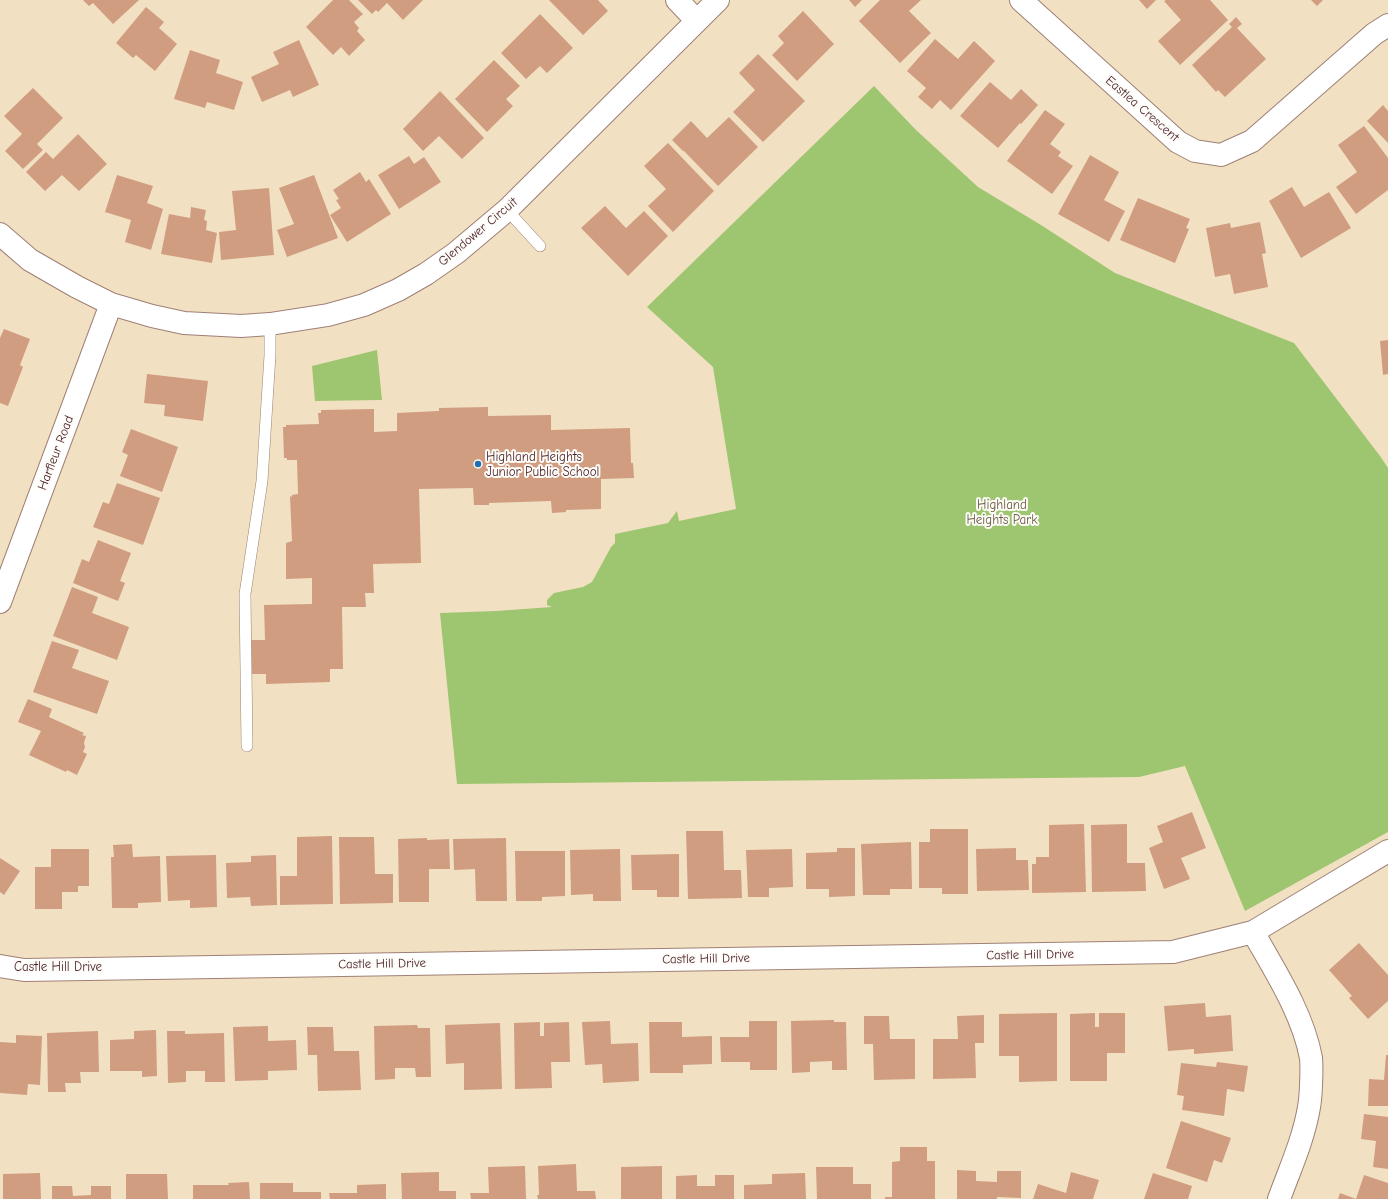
<!DOCTYPE html>
<html>
<head>
<meta charset="utf-8">
<style>
	body { margin:0 }
	canvas { display:block; background:#f2e0c2 }
</style>
</head>
<body>
<canvas width="1388" height="1199"></canvas>
<script>
const context = document.querySelector('canvas').getContext('2d');
context.lineJoin = 'round';
function fill(path, color) {
  context.fillStyle = color;
  context.fill(path, 'evenodd');
}
function trace(path, color, width, dash) {
  context.strokeStyle = color;
  context.lineWidth = width;
  context.lineCap = dash ? 'butt' : 'round';
  context.setLineDash(dash || []);
  context.stroke(path);
}
function write(font, color, halo, rows, align = 'center') {
  context.font = font + ' "Comic Neue",sans-serif';
  context.lineWidth = 4;
  context.setLineDash([]);
  context.textBaseline = 'middle';
  context.strokeStyle = halo;
  context.fillStyle = color;
  for (const [text, x, y, turn = 0] of rows) {
    context.save();
    context.translate(x, y);
    context.rotate((+turn || 0) * Math.PI / 180);
    context.textAlign = isNaN(turn) ? turn : align;
    if (halo) context.strokeText(text, 0, 0);
    context.fillText(text, 0, 0);
    context.restore();
  }
}
fill(new Path2D(`
	M874,86L916,130L978,187L1041,225L1115,273L1294,343L1380,456L1388,468V832L1245,911L1185,766L1139,777L457,784L440,613L496,611L552,607L547,605V600L554,593L583,587L592,582L611,547L615,543V534L668,523L677,511L679,521L736,509L713,367L647,307Z
	M377,350L382,400L315,401L312,366Z`), '#9ec570');
fill(new Path2D(`
	M83,0H139L113,24L93,3L89,6Z
	M333,0H349L363,14L354,22L359,28L357,31L365,40L349,56L341,47L333,55L306,27Z
	M358,0H423L403,20L387,3L378,12L376,10L372,14Z
	M549,0H598L608,11L583,35Z
	M849,0H862L855,7Z
	M880,0H921L909,11L931,33L900,63L859,21Z
	M1139,0H1156L1147,9Z
	M1166,0H1210L1228,20L1180,65L1158,41L1181,20L1164,1Z
	M1311,0H1323L1317,6Z
	M146,7L164,22L159,28L177,44L155,71L136,55L133,58L116,43Z
	M803,11L834,44L797,81L772,55L784,43L778,36Z
	M540,14L573,48L547,73L540,66L526,79L501,53Z
	M1236,17L1242,24L1237,28L1266,59L1225,97L1218,90L1216,92L1192,65L1232,27L1229,24Z
	M935,39L958,59L974,41L995,61L951,110L940,100L932,109L918,97L926,88L907,71Z
	M299,40L319,85L293,97L290,90L262,102L251,77L279,64L273,52Z
	M190,50L220,60L216,73L243,82L234,110L207,102L205,108L174,99Z
	M758,54L805,101L763,142L733,112L755,90L739,73Z
	M494,60L520,86L506,99L513,106L487,132L455,99Z
	M990,82L1011,100L1021,89L1038,105L1021,124L1020,123L998,148L960,116Z
	M33,88L63,118L37,144L43,150L23,169L5,151L22,134L4,116Z
	M440,91L484,138L462,159L439,136L423,151L403,129Z
	M1383,105L1388,111V143L1367,121Z
	M1045,110L1065,124L1050,144L1061,152L1058,156L1073,166L1052,194L1007,161Z
	M729,117L758,147L718,186L684,151H683L672,140L691,121L707,138Z
	M1364,126L1388,158V190L1356,214L1336,187L1357,172L1338,145Z
	M78,134L107,164L79,191L62,175L45,191L26,172L46,152L53,159Z
	M668,143L714,191L673,232L648,206L666,189L644,166Z
	M1090,155L1119,172L1104,200L1125,211L1109,242L1058,214Z
	M409,156L414,164L424,157L441,182L399,209L378,175Z
	M360,172L366,182L369,179L391,214L347,242L330,215L341,208L336,200L339,199L333,190Z
	M117,175L153,186L147,203L163,209L151,250L125,242L131,220L105,212Z
	M314,175L338,238L287,257L277,230L294,224L279,188Z
	M1292,187L1304,207L1329,192L1351,228L1301,258L1269,201Z
	M269,188L274,255L221,260L219,232L236,230L232,191Z
	M1138,198L1190,219L1186,228L1189,229L1175,263L1120,240Z
	M605,206L626,228L644,211L668,236L628,276L581,228Z
	M191,207L206,210L204,220L207,221L206,230L217,233L212,263L161,254L169,214L190,218Z
	M1260,222L1266,253L1262,254L1268,287L1234,294L1230,274L1215,277L1206,228L1230,223L1231,228Z
	M4,329L30,339L20,365L23,367L8,406L0,403V338Z
	M1388,340V374L1383,375L1380,341Z
	M147,374L208,381L203,421L164,416L165,405L144,403Z
	M488,407V416L551,415V430L630,428L631,463H633L634,478L601,479V509L566,510V512L552,513L551,501L489,503V505H474L473,488L419,489L421,563L373,564L374,593H365L366,607H342L343,669H330V682L266,684V674H251V640H265L264,605L312,604V578L286,579V543L292,541L290,496L292,497V495L298,494L297,460H287V458H284L283,427H286V425L319,424L318,413H321V410L374,409V432L397,431V413L439,411V408Z
	M131,429L178,447L162,492L120,476L128,455L122,452Z
	M117,483L160,498L143,545L93,527L103,502L109,504Z
	M98,540L131,553L120,581L125,583L118,601L73,583L82,559L89,562Z
	M72,587L98,597L92,613L129,627L117,660L53,636Z
	M52,641L79,650L72,668L109,681L97,714L33,692Z
	M28,699L52,709L49,717L84,733L82,735L86,736L84,743L85,747L83,752L87,754L77,775L67,770L66,772L29,755L41,731L18,722Z
	M1192,812L1206,848L1181,858L1190,879L1164,889L1149,848L1163,842L1157,826Z
	M1084,824L1086,892L1032,893V864H1036V857H1049V825Z
	M1127,824V863H1145L1146,891L1092,892L1091,825Z
	M930,829H968V894H942V888H919V842H930Z
	M686,831H723L724,870H741L742,898L688,899Z
	M332,836L333,904L280,905V876H297V837Z
	M339,837H374L375,874H393V903L340,904Z
	M427,838V840L449,839L450,869H429V902H399L398,839Z
	M506,838L507,901H476L475,869L454,870L453,839Z
	M911,842L912,889H890V895H863L861,844Z
	M132,844L133,857L160,856L161,902L138,903V908H112L111,857H114L113,845Z
	M837,848H855V896L829,897V889H806V853L837,852Z
	M1016,848V860H1028L1029,890L977,891L976,849Z
	M51,849H89V886H78V892H62V909H35V867H51Z
	M620,849L621,901H593V894L571,895L570,850Z
	M792,849L793,887L769,888V897H748L746,850Z
	M515,851H565V896L542,897V901H516Z
	M679,854V897H657V890H632L631,855Z
	M216,855L217,907L190,908V900L168,901L166,856Z
	M276,855L277,905L251,906L250,897L227,898L226,863L251,862V856Z
	M0,858L20,871L4,895L0,892Z
	M1359,943L1388,975V1001L1368,1019L1349,998L1352,996L1329,970Z
	M1205,1003L1206,1017L1231,1015L1233,1051L1194,1054V1049L1168,1051L1164,1006Z
	M1057,1013V1081L1019,1082V1056H999V1014Z
	M1095,1013V1027H1099V1013H1125V1053H1107V1081H1070V1014Z
	M984,1015V1043H975L976,1078L933,1079V1039H958L957,1016Z
	M864,1016H889L890,1039H915V1079L874,1080L873,1044H864Z
	M834,1020V1022H846L847,1070H832V1061L810,1062V1072L792,1073L791,1021Z
	M610,1021L611,1044L638,1043L639,1081L603,1083L602,1064L585,1065L582,1022Z
	M749,1021H777V1070H750V1062H721L720,1037H749Z
	M540,1022V1036H544V1023L569,1022L570,1062H551L552,1088L515,1089L514,1023Z
	M649,1022H682V1037L712,1036V1064L683,1065V1073H650Z
	M500,1023L502,1089L464,1090V1063L446,1064L445,1025Z
	M417,1025L418,1028H430L431,1077H416L415,1068H395V1079L375,1080L374,1026Z
	M268,1026V1041L296,1040L297,1070L268,1071V1080L235,1081L233,1027Z
	M307,1027H333L334,1051H359L361,1090L318,1091L317,1055H308Z
	M156,1030L157,1076L142,1077V1071H110V1040L134,1039V1031Z
	M98,1031L99,1072H80L81,1083H65L66,1092H48L47,1033Z
	M167,1031H185V1034L224,1033L225,1082H205V1071H186V1082L168,1083Z
	M16,1035L42,1036L40,1085L28,1084L27,1095L0,1093V1042L16,1043Z
	M1386,1055H1388V1106H1368L1369,1079L1384,1080Z
	M1217,1062L1248,1066L1244,1092L1227,1089L1224,1116L1182,1110L1184,1096L1177,1095L1181,1063L1216,1067Z
	M1364,1114L1388,1117V1169L1373,1167L1376,1141L1361,1139Z
	M1181,1121L1231,1138L1222,1163L1214,1160L1207,1182L1166,1168Z
	M900,1147H927V1161H935V1199H885V1197H892V1162L900,1161Z
	M576,1164L577,1191H595L596,1199H538L537,1195H539L538,1166Z
	M525,1166L526,1199H471L470,1193H489L488,1167Z
	M662,1166V1199H621V1167Z
	M816,1167H853V1184H871V1199H817Z
	M957,1170L976,1171V1181L997,1182V1171H1021V1198L997,1197V1199H957Z
	M439,1172V1191H456V1199H402L401,1173Z
	M1071,1172L1099,1180L1093,1199H1033L1038,1184L1066,1193Z
	M40,1173L41,1199H3V1174Z
	M805,1173L806,1199H744V1185L772,1184V1174Z
	M1153,1173L1192,1186L1188,1199H1144Z
	M126,1174H167L168,1199H126Z
	M697,1175V1186H715V1175H734V1199H676V1176Z
	M1364,1175L1388,1183V1199H1338L1340,1193L1356,1199Z
	M249,1182L250,1199H193V1185H229L228,1183Z
	M260,1183H293V1192H321V1199H260Z
	M386,1184V1199H330L329,1193H357V1185Z
	M52,1186H72L73,1196L91,1195V1186H111V1199H52Z`), '#d09d80');
const service = new Path2D(`
	M507,210L540,246
	M247,746L245,594L262,481L270,355V324`);
const minor = new Path2D(`
	M677,0L696,20
	M1021,0L1178,142L1195,151L1221,155L1252,141L1374,34L1388,25
	M0,234L30,260L77,287L111,304L152,316L184,323L241,326L270,324L328,315L364,305L398,290L426,274L456,253L507,210L718,0
	M0,602L111,304
	M1253,932C1275,971 1303,1014 1311,1058C1312,1068 1311,1097 1309,1107C1304,1138 1290,1169 1279,1199
	M0,966L24,970L1173,952L1253,932L1388,851`);
trace(service, '#9e8076', 12);
trace(minor, '#9e8076', 24);
trace(service, '#fff', 11);
trace(minor, '#fff', 22);
for (const [x, y, r, color] of [
	[478,464,4,"#1f6fb2"]
]) {
  const dot = new Path2D();
  dot.arc(x, y, r, 0, 2 * Math.PI);
  context.fillStyle = color;
  context.fill(dot);
  trace(dot, '#fdfcf7', 1.5);
}
write('13px', '#4a1f2b', '#fdfcf7', [
	["Eastlea Crescent",1142,109,41],
	["Glendower Circuit",478,232,-40],
	["Harfleur Road",56,453,-69],
	["Castle Hill Drive",1030,955,-1],
	["Castle Hill Drive",706,959,-1],
	["Castle Hill Drive",382,964,-1],
	["Castle Hill Drive",58,967]
]);
write('13px', '#4a1f2b', '#fdfcf7', [
	["Highland Heights",486,457],
	["Junior Public School",486,472]
], 'left');
write('13px', '#675943', '#fdfcf7', [
	["Highland",1002,505],
	["Heights Park",1002,520]
]);
</script>
</body>
</html>
